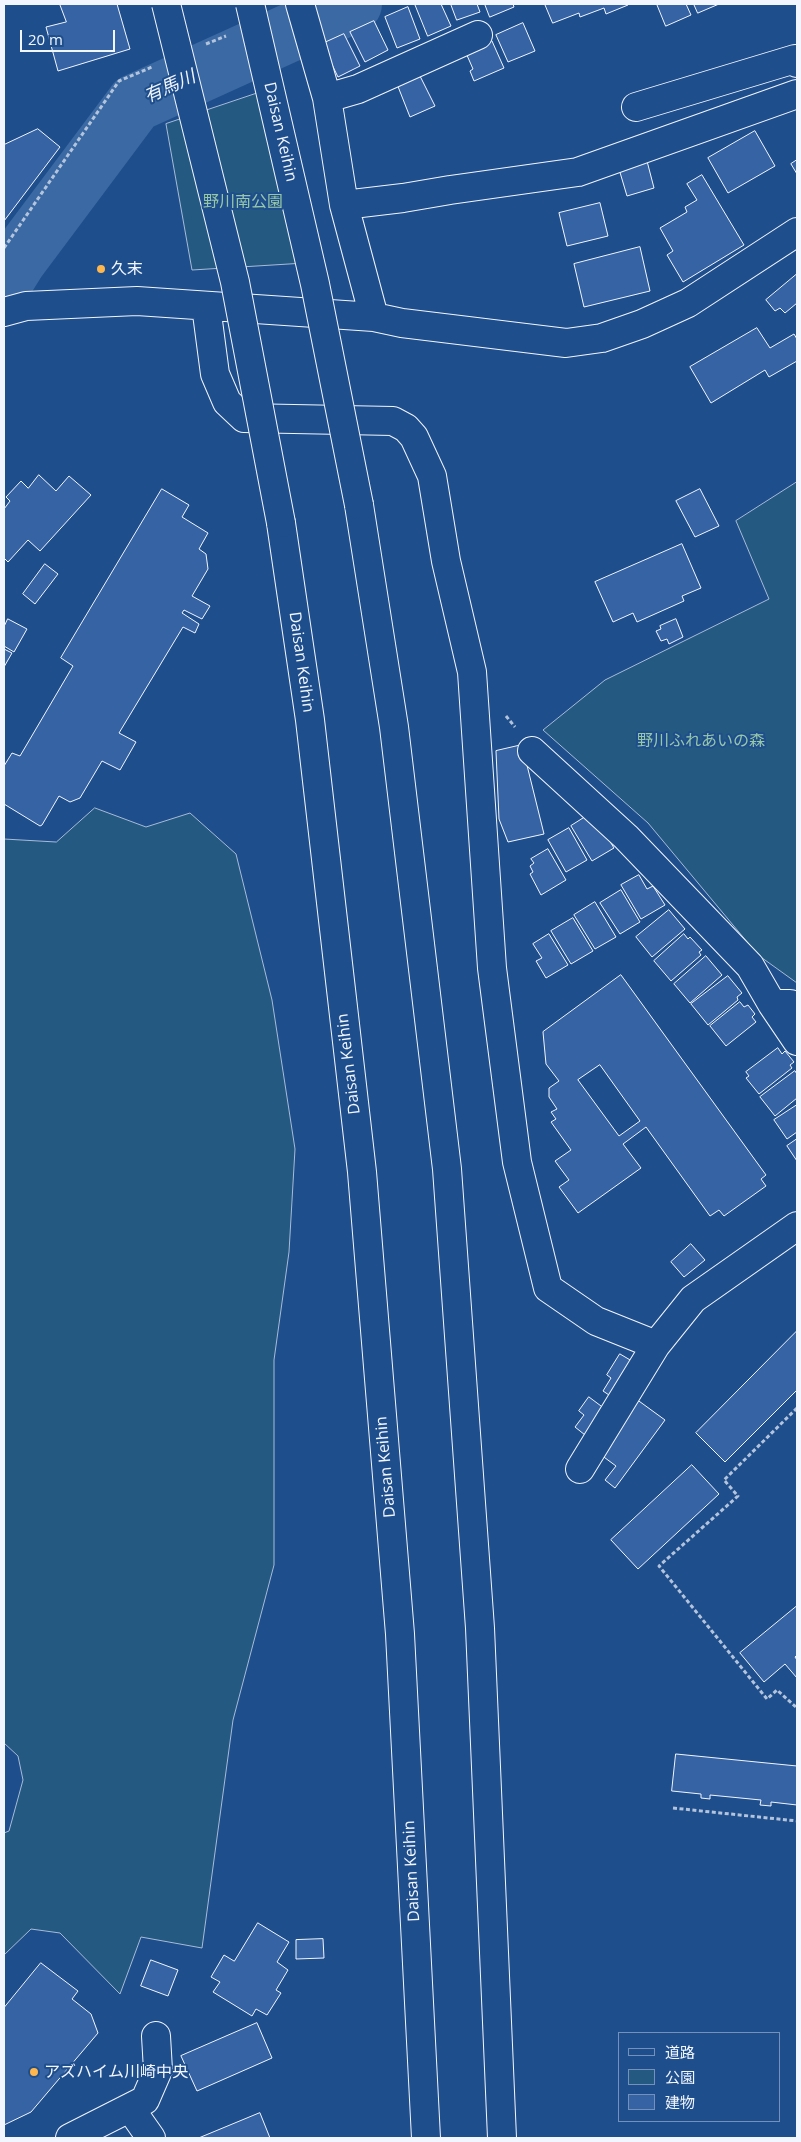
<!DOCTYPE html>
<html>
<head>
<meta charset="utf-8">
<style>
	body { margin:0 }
	#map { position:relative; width:801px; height:2142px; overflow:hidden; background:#1f4e8c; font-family:"Open Sans","Noto Sans JP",sans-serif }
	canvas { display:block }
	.frame { position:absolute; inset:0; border:5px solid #f2f6ff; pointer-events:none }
	.legend { position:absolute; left:618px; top:2032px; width:162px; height:90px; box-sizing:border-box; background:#1f4e8c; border:1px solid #7391ba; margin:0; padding:6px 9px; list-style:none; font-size:15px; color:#f2f6ff }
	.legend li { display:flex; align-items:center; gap:10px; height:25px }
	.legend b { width:25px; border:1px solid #7391ba }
	.scale { position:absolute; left:20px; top:30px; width:95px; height:22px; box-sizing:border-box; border:2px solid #f2f6ff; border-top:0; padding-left:6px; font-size:15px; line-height:18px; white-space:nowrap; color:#f2f6ff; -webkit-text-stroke:4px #1f4e8c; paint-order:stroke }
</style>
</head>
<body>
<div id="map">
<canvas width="801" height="2142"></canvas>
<div class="frame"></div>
<ul class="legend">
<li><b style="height:6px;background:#1f4e8c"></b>道路</li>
<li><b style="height:14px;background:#245a82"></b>公園</li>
<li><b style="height:14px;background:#3563a3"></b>建物</li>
</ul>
<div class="scale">20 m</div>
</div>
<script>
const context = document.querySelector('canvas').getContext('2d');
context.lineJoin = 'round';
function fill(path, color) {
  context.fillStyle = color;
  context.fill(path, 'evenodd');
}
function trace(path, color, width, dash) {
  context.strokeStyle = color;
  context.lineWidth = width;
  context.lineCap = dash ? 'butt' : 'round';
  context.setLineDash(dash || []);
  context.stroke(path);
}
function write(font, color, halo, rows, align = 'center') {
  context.font = font + ' "Open Sans","Noto Sans JP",sans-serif';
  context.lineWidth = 4;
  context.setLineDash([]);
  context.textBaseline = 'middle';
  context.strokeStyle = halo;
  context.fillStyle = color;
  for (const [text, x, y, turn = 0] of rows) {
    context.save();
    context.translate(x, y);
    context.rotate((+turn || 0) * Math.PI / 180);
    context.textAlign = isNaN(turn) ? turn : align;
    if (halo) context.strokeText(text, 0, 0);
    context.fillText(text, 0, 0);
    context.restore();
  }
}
const green = new Path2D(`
	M279,86L321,262L192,270L166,124Z
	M797,482V983L758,955L648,823L543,730L605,680L769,599L736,521Z
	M95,808L146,827L190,813L236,854L272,1000L295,1149L289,1252L274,1360V1565L233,1720L202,1948L141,1937L120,1994L60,1933L31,1929L4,1955V1833L9,1831L23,1780L18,1756L4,1743V839L56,842Z`);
fill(green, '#245a82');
trace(green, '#a8bbd7', 1);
trace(new Path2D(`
	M4,282L17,261L135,103L353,4`), '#3b69a3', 58);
const building = new Path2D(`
	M60,4H117L130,49L58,71L46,27L66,22Z
	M415,4H441L451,26L428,36Z
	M451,4H477L480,12L457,20Z
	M485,4H513L514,7L490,17Z
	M545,4H627L628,5L606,14L604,8L580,17L579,13L553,23Z
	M657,4H686L691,15L666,26Z
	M694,4H719L698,13Z
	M408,7L420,39L397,48L385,17Z
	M374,21L388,50L365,62L350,32Z
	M523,23L535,51L508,62L496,35Z
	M344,34L360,66L338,77L322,44Z
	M492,41L504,68L474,81L470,71L473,69L466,53Z
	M420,76L435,106L410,117L397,84Z
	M38,129L60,147L4,221V145Z
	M755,131L775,166L728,193L708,158Z
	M797,160V174L791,164Z
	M647,161L654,188L627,196L619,169Z
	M702,175L744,245L683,282L667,255L673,251L660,228L687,212L685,207L697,200L687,184Z
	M600,203L608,236L567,246L559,213Z
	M640,247L650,291L584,307L574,264Z
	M797,274V303L785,313L780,308L775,311L766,300Z
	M757,328L770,348L794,334L797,339V361L769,377L765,370L711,403L690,367Z
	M39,475L56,491L69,476L91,495L40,551L28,540L8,562L4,558V509L10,501L6,497L21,481L28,488Z
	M162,489L189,505L182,517L208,533L199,549L206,554L208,569L192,596L210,606L202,619L184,610L182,613L199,624L195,633L183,627L119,733L136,742L120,770L102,761L80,798L70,802L59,796L42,825L40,826L4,804V766L12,753L20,756L73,666L61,658Z
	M700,489L719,526L695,537L676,501Z
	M682,544L701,588L682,596L684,601L637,622L633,613L613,622L595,582Z
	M45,564L58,574L35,604L23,594Z
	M8,619L27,629L14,652L4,646V627Z
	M676,619L683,637L669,644L667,639L661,641L656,631L661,629L660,626Z
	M4,649L12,653L4,667Z
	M522,745L544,834L508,842L499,819L496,751Z
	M590,814L598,822L614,848L592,861L571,826Z
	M569,828L587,860L566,872L548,840Z
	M548,849L566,880L541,895L530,874L533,872L530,866L534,863L531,859Z
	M639,875L647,889L653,886L665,905L641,919L621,885Z
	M621,890L640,922L620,934L600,903Z
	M595,902L616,937L595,949L574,915Z
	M669,910L685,929L652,957L636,937Z
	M573,918L593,951L571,964L551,931Z
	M549,934L568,965L546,978L536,961L542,958L533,944Z
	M684,934L688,939L690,937L702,950L699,952L701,955L671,981L654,961Z
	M706,956L722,975L690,1003L674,984Z
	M621,975L766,1175L761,1179L766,1186L724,1216L719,1210L710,1216L646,1127L623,1144L641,1168L578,1213L559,1187L569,1180L555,1161L571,1150L551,1122L556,1119L551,1112L557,1109L549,1097V1088L559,1081L546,1064L543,1032ZM600,1065L640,1121L619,1136L578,1080Z
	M728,976L742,993L737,997L738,1000L708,1025L691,1004Z
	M740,1002L744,1007L748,1005L755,1014L752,1017L756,1022L726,1046L710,1026Z
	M778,1048L782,1054L785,1051L794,1062L790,1065L792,1068L759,1094L746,1078L749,1076L746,1072Z
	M795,1071L797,1074V1098L775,1116L760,1097Z
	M797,1105V1132L787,1139L774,1120Z
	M797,1139V1161L787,1146Z
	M691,1244L705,1260L684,1277L671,1262Z
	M797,1331V1390L725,1462L696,1433Z
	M620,1354L637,1364L615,1399L603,1391L611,1378L607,1375Z
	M632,1396L665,1420L615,1488L605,1480L616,1466L593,1449Z
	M589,1397L609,1412L590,1439L575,1427L584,1415L579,1411Z
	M692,1465L719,1494L638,1569L611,1540Z
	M797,1606V1655L795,1657L797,1660V1678L785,1664L764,1682L740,1653Z
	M676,1754L797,1766V1805L771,1802V1806L760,1805L761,1800L710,1795V1799L701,1798V1794L672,1791Z
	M258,1923L289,1942L277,1962L288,1970L276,1990L281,1993L267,2015L256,2009L252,2016L213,1992L220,1982L211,1977L224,1955L234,1961Z
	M323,1939L324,1958L296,1959V1940Z
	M151,1960L178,1970L168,1996L141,1986Z
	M41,1963L78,1991L72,1999L91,2014L98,2033L31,2112L4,2125V2008Z
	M257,2023L272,2058L197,2091L181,2056Z
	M260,2113L270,2138H199Z`);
fill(building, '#3563a3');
trace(building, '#f2f6ff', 1);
const minor = new Path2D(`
	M300,4L327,98L344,205L374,317
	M327,98L358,89L478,35
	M636,107L795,59L797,63
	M344,205L403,198L450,190L578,172L797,94
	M206,306L215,374L227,402L244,418L393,421L406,428L414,437L432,476L446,561L472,672L492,968L517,1162L548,1288L596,1321L656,1345
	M4,312L26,306L137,301L374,317L402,323L566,343L602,338L642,324L688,303L797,232
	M532,751L626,837L750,966L772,1004H790L797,1006
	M772,1004L797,1041
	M580,1469L656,1345L693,1299L797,1226
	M130,2108L151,2138
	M70,2138L145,2100L158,2070L156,2036`);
const highway = new Path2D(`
	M359,505L394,727L447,1169L480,1628L502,2138
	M281,523L310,720L362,1172L400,1634L426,2138`);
trace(minor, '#f2f6ff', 30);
trace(highway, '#f2f6ff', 30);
trace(new Path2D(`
	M206,44L226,36
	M4,248L119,81L152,67
	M506,716L515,727
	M797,1408L724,1480L738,1496L659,1566L767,1699L777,1690L797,1708
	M673,1808L797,1821`), '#b3c4dc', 3, [4, 2.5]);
trace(minor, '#1f4e8c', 28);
trace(highway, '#1f4e8c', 28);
const highwayBridge = new Path2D(`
	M166,4L235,282L281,523
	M250,4L315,284L359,505`);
trace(highwayBridge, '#f2f6ff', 30, []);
trace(highwayBridge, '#1f4e8c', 28);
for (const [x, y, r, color] of [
	[101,269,5,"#ffb74d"],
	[34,2072,5,"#ffb74d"]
]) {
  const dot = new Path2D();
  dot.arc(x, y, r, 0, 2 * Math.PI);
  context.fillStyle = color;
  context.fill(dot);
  trace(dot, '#1f4e8c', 2);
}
write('16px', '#f2f6ff', '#1f4e8c', [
	["Daisan Keihin",280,132,77],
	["Daisan Keihin",301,662,82],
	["Daisan Keihin",349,1064,-97],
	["Daisan Keihin",386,1467,-95],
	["Daisan Keihin",412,1871,-93]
]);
write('16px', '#97c8a6', '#1f4e8c', [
	["野川南公園",243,202],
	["野川ふれあいの森",701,741]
]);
write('16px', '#f2f6ff', '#1f4e8c', [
	["久末",111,269],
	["アズハイム川崎中央",44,2072]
], 'left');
write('italic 18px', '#f2f6ff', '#1f4e8c', [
	["有馬川",170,87,-24]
]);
</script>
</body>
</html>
